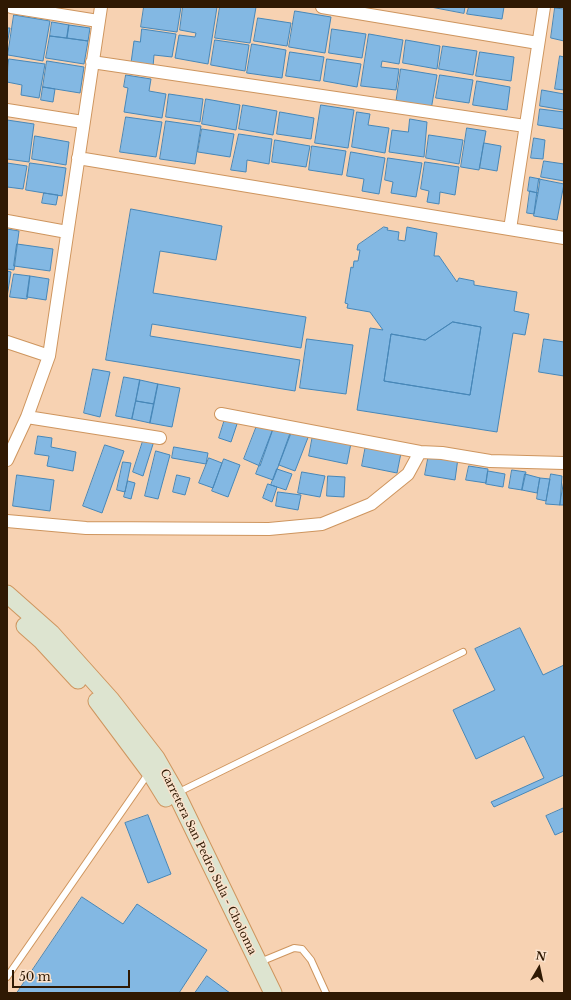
<!DOCTYPE html>
<html>
<head>
<meta charset="utf-8">
<style>
	body { margin:0 }
	#map { position:relative; width:571px; height:1000px; overflow:hidden; background:#f7d2b2; font-family:"Libre Baskerville",serif }
	canvas { display:block }
	.frame { position:absolute; inset:0; border:8px solid #2f1903; pointer-events:none }
	.north { position:absolute; left:519px; top:948px; width:40px; height:40px; -webkit-text-stroke:3px #fbe2cc; paint-order:stroke; rotate:9deg; font-size:11px; font-weight:700; line-height:16px; text-align:center; color:#2f1903 }
	.north::after { content:''; display:block; margin:auto; width:14px; height:18px; background:#2f1903; clip-path:polygon(50% 0,100% 100%,50% 72%,0 100%) }
	.scale { position:absolute; left:12px; top:970px; width:118px; height:18px; box-sizing:border-box; border:2px solid #2f1903; border-top:0; padding-left:5px; font-size:12px; line-height:14px; white-space:nowrap; color:#2f1903; -webkit-text-stroke:3px #fbe2cc; paint-order:stroke }
</style>
</head>
<body>
<div id="map">
<canvas width="571" height="1000"></canvas>
<div class="frame"></div>
<div class="north">N</div>
<div class="scale">50 m</div>
</div>
<script>
const context = document.querySelector('canvas').getContext('2d');
context.lineJoin = 'round';
function fill(path, color) {
  context.fillStyle = color;
  context.fill(path, 'evenodd');
}
function trace(path, color, width, dash) {
  context.strokeStyle = color;
  context.lineWidth = width;
  context.lineCap = dash ? 'butt' : 'round';
  context.setLineDash(dash || []);
  context.stroke(path);
}
function write(font, color, halo, rows, align = 'center') {
  context.font = font + ' "Libre Baskerville",serif';
  context.lineWidth = 3;
  context.setLineDash([]);
  context.textBaseline = 'middle';
  context.strokeStyle = halo;
  context.fillStyle = color;
  for (const [text, x, y, turn = 0] of rows) {
    context.save();
    context.translate(x, y);
    context.rotate((+turn || 0) * Math.PI / 180);
    context.textAlign = isNaN(turn) ? turn : align;
    if (halo) context.strokeText(text, 0, 0);
    context.fillText(text, 0, 0);
    context.restore();
  }
}
const building = new Path2D(`
	M144,7H181L177,32L141,27Z
	M183,7H217L208,64L175,58L179,35L195,37L196,33L180,30Z
	M220,7H256L250,43L215,38Z
	M431,7H465L464,13Z
	M469,7H504L502,19L467,14Z
	M555,8L564,9V41L551,38Z
	M295,11L331,17L325,53L289,47Z
	M14,15L50,21L43,61L8,55Z
	M258,18L291,23L287,46L254,41Z
	M52,22L69,25L67,38L50,36Z
	M69,25L90,28L88,41L67,38Z
	M7,28H10L7,45Z
	M142,29L176,34L172,57L154,55L153,67L131,63L134,41L140,42Z
	M332,29L366,34L362,58L329,53Z
	M369,34L403,40L399,64L382,61L381,67L399,69L396,90L361,86Z
	M50,36L88,41L84,64L46,58Z
	M215,40L249,45L245,71L211,65Z
	M406,40L440,46L437,69L403,63Z
	M252,44L286,50L282,78L247,73Z
	M443,46L477,51L473,75L439,69Z
	M290,52L324,57L320,81L286,76Z
	M480,52L514,57L511,81L476,76Z
	M560,56L564,57V90L555,89Z
	M9,59L45,64L39,98L21,95L22,85L7,82Z
	M327,59L361,64L357,87L324,81Z
	M47,61L84,67L80,93L43,87Z
	M401,69L437,75L431,110L396,104Z
	M126,75L151,79L149,91L166,94L162,118L124,112L128,88L124,87Z
	M440,75L473,80L469,103L436,98Z
	M477,81L510,87L507,110L473,105Z
	M43,87L55,89L53,102L41,100Z
	M542,90L564,94V110L540,106Z
	M169,94L203,99L200,122L166,117Z
	M206,99L240,105L236,130L202,124Z
	M243,105L277,111L273,135L239,129Z
	M321,105L354,110L348,148L315,143Z
	M540,109L564,112V129L538,125Z
	M280,112L314,118L311,139L277,134Z
	M357,112L370,114L368,125L389,128L385,153L352,147Z
	M126,117L162,122L156,157L120,152Z
	M410,119L427,122L424,157L389,152L392,130L408,132Z
	M7,120L34,124L29,162L7,159Z
	M166,121L201,126L195,164L160,159Z
	M467,128L486,131L479,170L461,167Z
	M202,129L234,134L230,157L198,152Z
	M239,134L272,139L269,164L247,160L246,172L231,170Z
	M429,135L463,140L459,164L426,158Z
	M35,136L69,142L66,165L32,159Z
	M534,138L545,140L543,159L531,158Z
	M275,140L310,146L306,167L272,162Z
	M484,143L501,146L497,171L480,168Z
	M312,146L346,151L342,175L309,170Z
	M351,152L385,158L379,194L362,191L364,179L347,176Z
	M388,158L422,163L416,197L391,193L393,182L385,180Z
	M544,161L564,164V181L541,177Z
	M425,162L459,167L455,195L440,192L439,204L427,202L429,191L421,189Z
	M7,163L27,166L23,189L7,187Z
	M30,163L66,168L62,196L26,190Z
	M530,177L540,179L538,193L528,191Z
	M539,179L564,184L557,220L534,216Z
	M530,191L538,193L534,214L527,213Z
	M44,193L58,195L56,205L42,203Z
	M131,209L222,226L216,260L160,251L153,293L306,317L301,348L152,324L150,336L300,360L295,391L106,360Z
	M384,227L388,228L387,230L399,232L398,240L405,241L407,227L437,233L434,256H439L457,282L459,278L474,281V285L517,292L514,311L529,314L525,335L513,333L497,432L357,410L370,328L383,330L370,312L347,308L348,304L345,303L351,267L353,268L354,261H358L360,250H357L358,245ZM453,322L481,327L470,395L384,381L391,334L425,340Z
	M7,229L19,231L14,270L7,269Z
	M17,244L53,249L50,271L14,266Z
	M7,271L11,272L7,297Z
	M14,274L30,276L27,299L10,297Z
	M30,276L49,279L46,300L27,297Z
	M453,322L481,327L470,395L384,381L391,334L425,340Z
	M307,339L353,345L346,394L300,388Z
	M544,339L564,342V376L539,372Z
	M93,369L110,372L100,417L84,413Z
	M124,377L140,380L132,419L116,416Z
	M140,380L158,384L154,404L136,401Z
	M158,384L180,388L172,427L150,423Z
	M136,401L154,404L150,423L132,419Z
	M225,419L237,424L231,442L219,438Z
	M258,423L273,429L260,466L244,459Z
	M274,427L291,433L273,480L256,474Z
	M292,429L309,435L295,471L279,465Z
	M313,435L351,443L347,464L309,456Z
	M38,436L52,438L51,447L76,452L73,471L47,466L49,456L35,454Z
	M144,438L154,441L143,476L133,472Z
	M105,445L124,451L102,513L83,506Z
	M366,445L401,453L397,473L362,466Z
	M174,447L208,453L206,464L172,458Z
	M156,451L170,455L158,499L145,496Z
	M429,454L458,458L455,480L425,475Z
	M209,458L222,463L213,488L199,483Z
	M224,459L240,465L228,497L212,491Z
	M123,462L131,463L125,492L117,490Z
	M469,466L488,469L486,483L466,480Z
	M277,469L292,474L286,490L271,485Z
	M512,470L526,472L522,490L509,488Z
	M488,471L505,474L503,487L486,484Z
	M302,472L325,476L320,497L298,493Z
	M525,474L540,478L537,493L522,490Z
	M551,474L562,476L560,505L546,504Z
	M17,475L54,480L50,511L13,506Z
	M177,475L190,478L185,495L173,492Z
	M328,476L345,477L344,497L327,496Z
	M540,478L550,479L546,501L537,499Z
	M564,480V505H560Z
	M128,481L135,483L131,499L124,497Z
	M268,484L277,487L272,502L263,498Z
	M278,492L301,495L298,510L276,506Z
	M520,628L543,675L564,665V775L494,807L491,802L544,778L524,736L476,759L453,710L495,690L475,649Z
	M564,808V831L555,835L546,816Z
	M148,815L171,874L148,883L125,823Z
	M82,897L123,924L137,904L207,950L179,993H17Z
	M207,976L230,993H195Z`);
fill(building, '#83b8e3');
trace(building, '#4787b8', 1);
const service = new Path2D(`
	M177,793L463,652
	M260,962L294,948L302,949L311,960L326,993
	M7,977L148,774`);
const minor = new Path2D(`
	M11,7L98,21
	M322,7L538,43
	M92,62L525,126
	M7,110L83,122
	M78,158L564,238
	M7,221L67,232
	M510,229L544,7
	M7,342L49,356
	M221,414L420,452L442,453L490,461L564,463
	M27,417L160,438
	M7,460L27,417L49,356L101,7
	M7,521L86,528L269,529L322,524L371,504L408,474L420,452`);
const secondary = new Path2D(`
	M7,594L51,633L111,700L156,758L176,793L273,993
	M25,626L42,641L78,680
	M97,701L150,772L166,798`);
trace(service, '#ce955e', 8);
trace(minor, '#ce955e', 14);
trace(secondary, '#ce955e', 19);
trace(service, '#fff', 6);
trace(minor, '#fff', 12);
trace(secondary, '#dde4d0', 17);
write('11px', '#2f1903', '#fbe2cc', [
	["Carretera San Pedro Sula - Choloma",208,862,64]
]);
</script>
</body>
</html>
